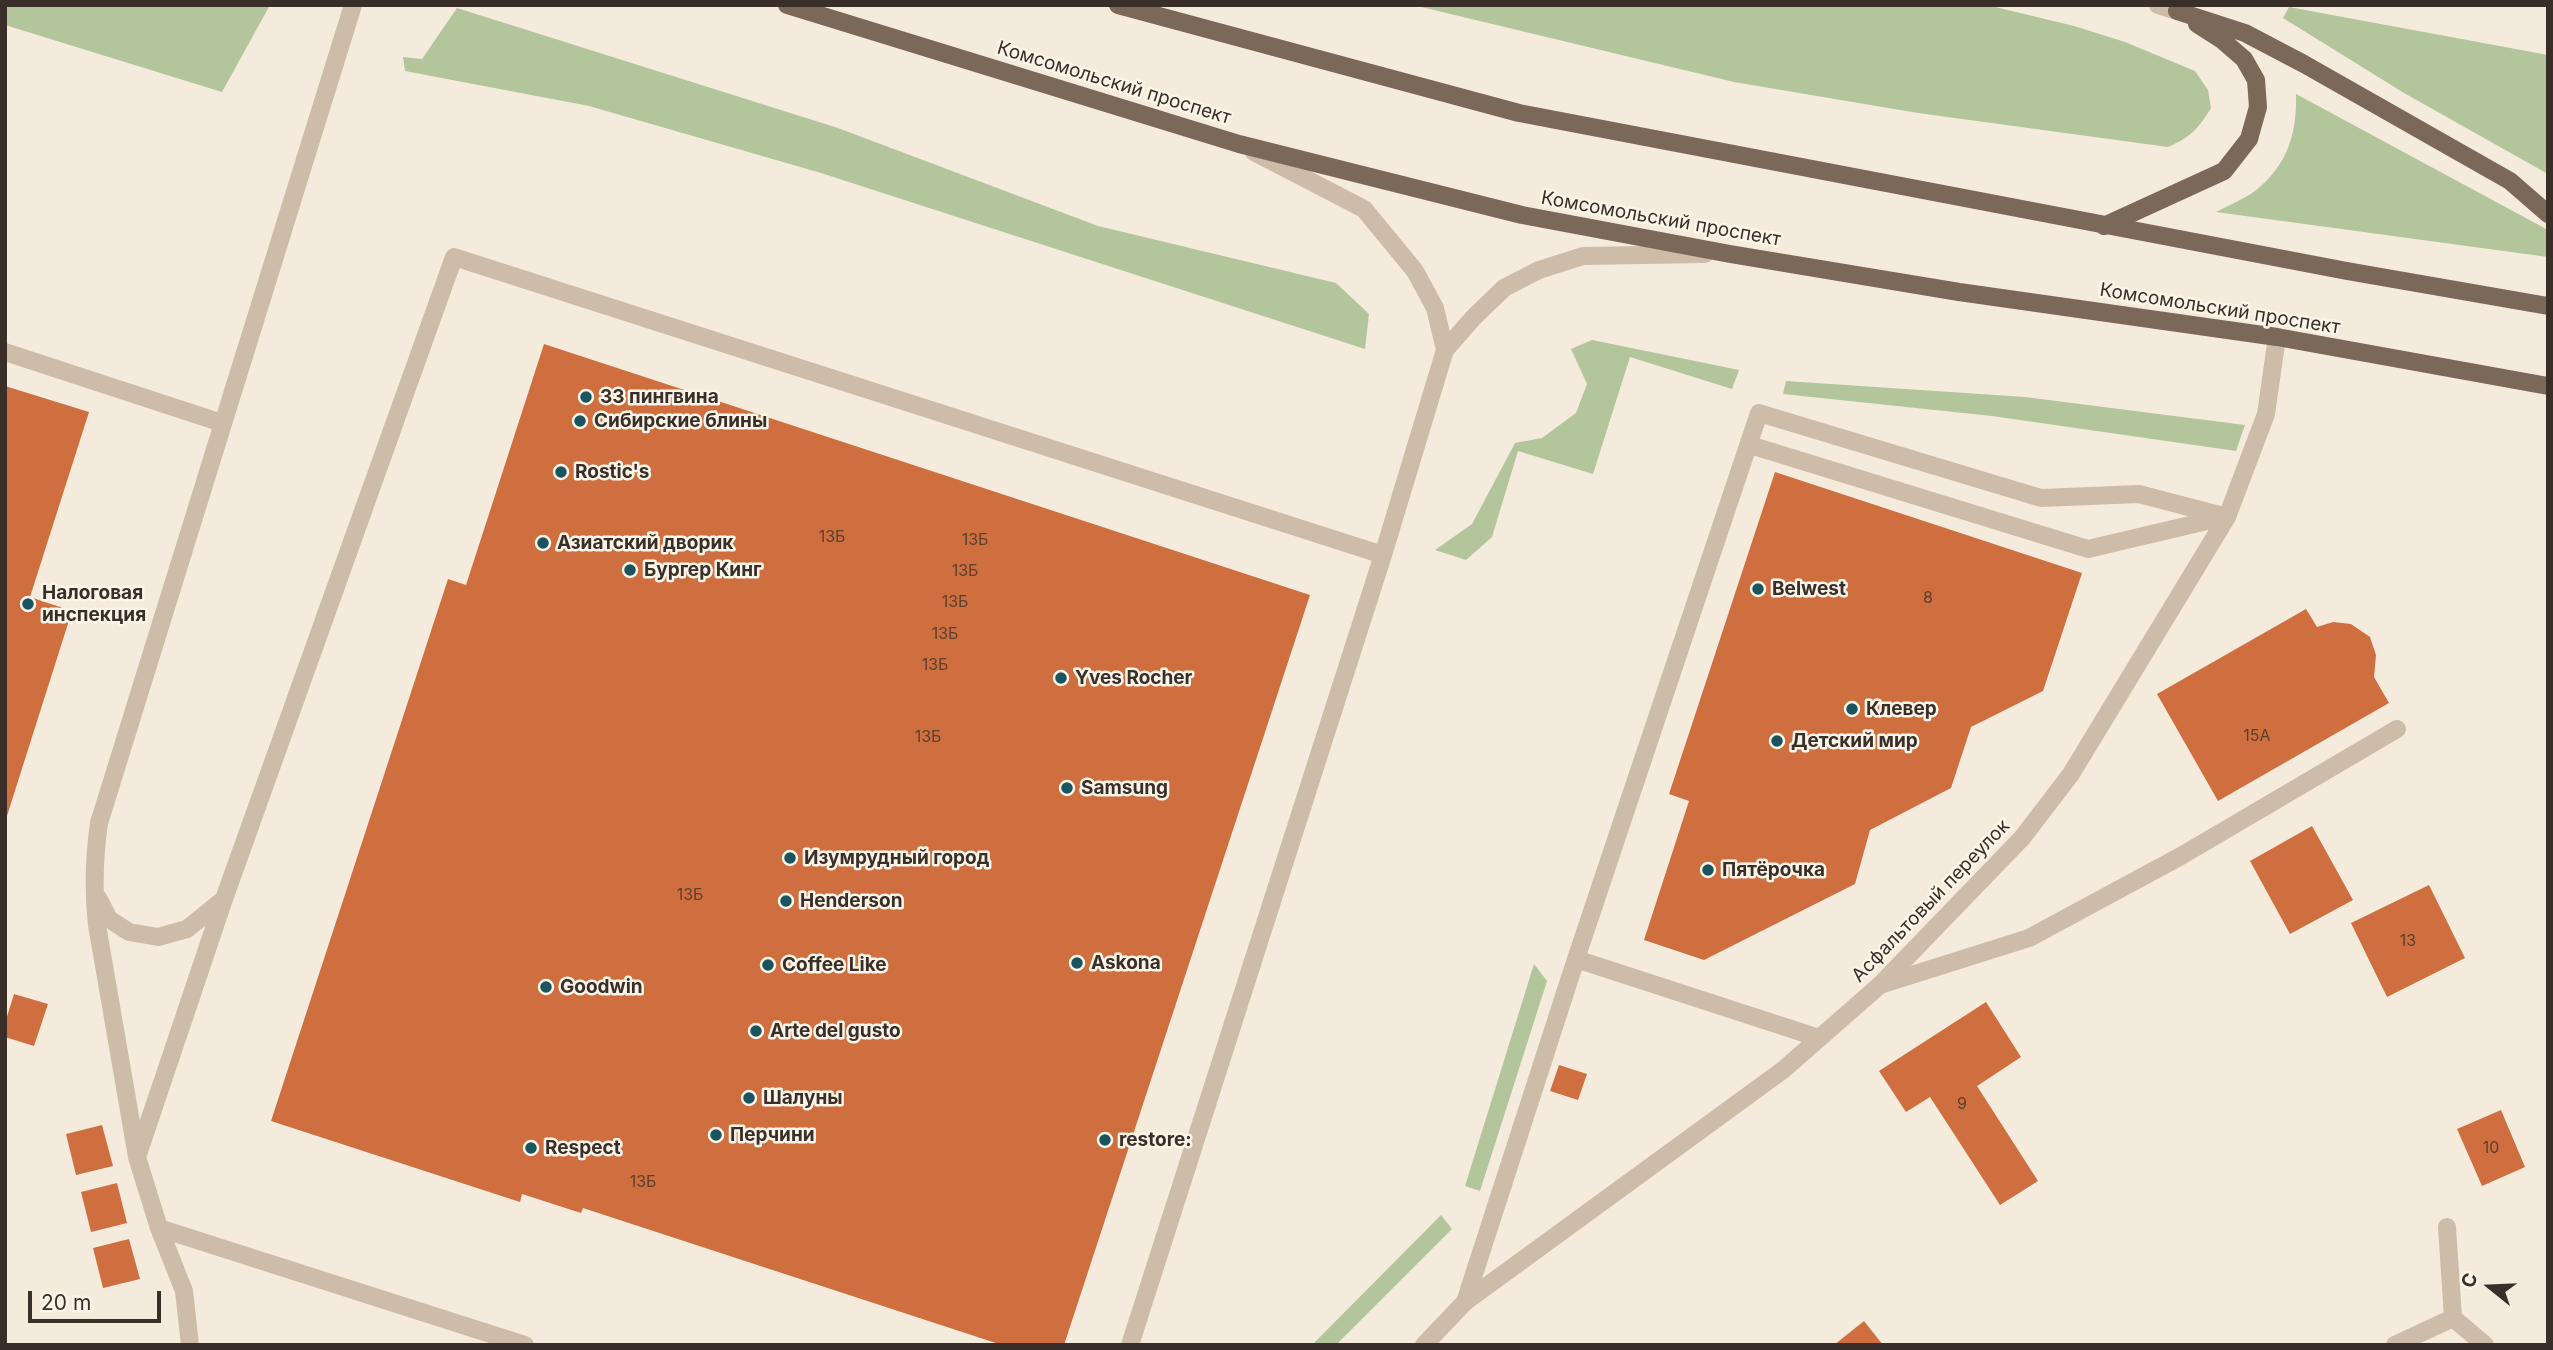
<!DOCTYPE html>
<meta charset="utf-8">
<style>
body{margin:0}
#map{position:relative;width:2553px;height:1350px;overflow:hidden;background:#f4ebdc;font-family:Inter,sans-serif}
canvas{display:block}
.frame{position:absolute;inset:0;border:7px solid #392f28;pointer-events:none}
.north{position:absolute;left:2455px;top:1252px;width:70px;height:70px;-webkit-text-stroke:5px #fbf5e9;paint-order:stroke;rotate:288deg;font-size:19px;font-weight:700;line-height:28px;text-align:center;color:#392f28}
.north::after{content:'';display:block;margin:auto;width:24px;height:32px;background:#392f28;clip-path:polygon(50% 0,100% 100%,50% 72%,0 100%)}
.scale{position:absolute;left:28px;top:1291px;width:133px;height:32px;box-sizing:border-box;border:4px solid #392f28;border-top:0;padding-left:9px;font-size:21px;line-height:24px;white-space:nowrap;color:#392f28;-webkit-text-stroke:5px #fbf5e9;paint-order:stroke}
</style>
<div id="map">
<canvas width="2553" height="1350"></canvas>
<div class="frame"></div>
<div class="north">С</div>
<div class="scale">20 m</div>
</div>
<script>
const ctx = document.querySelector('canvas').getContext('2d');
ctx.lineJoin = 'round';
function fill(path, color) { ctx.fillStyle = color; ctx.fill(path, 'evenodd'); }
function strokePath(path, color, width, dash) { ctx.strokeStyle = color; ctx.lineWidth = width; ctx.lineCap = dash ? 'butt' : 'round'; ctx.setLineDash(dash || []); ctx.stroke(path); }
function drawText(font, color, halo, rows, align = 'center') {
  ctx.font = font + ' Inter,sans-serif'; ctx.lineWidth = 5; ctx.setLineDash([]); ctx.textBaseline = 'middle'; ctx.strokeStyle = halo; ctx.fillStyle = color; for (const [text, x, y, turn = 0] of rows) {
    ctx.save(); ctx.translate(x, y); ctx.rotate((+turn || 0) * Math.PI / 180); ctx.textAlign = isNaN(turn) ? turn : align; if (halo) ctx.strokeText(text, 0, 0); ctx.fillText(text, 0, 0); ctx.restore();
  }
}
fill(new Path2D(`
 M 5,5 L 270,5 L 222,92 L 5,25 Z
 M 1413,5 L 1987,5 L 2074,26 L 2125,42 L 2195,71 L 2208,90 L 2211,108 C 2198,129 2191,137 2168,147 L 1918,113 L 1734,82 Z
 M 2289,7 L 2548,55 L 2548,174 L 2404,93 L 2283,18 Z
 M 457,8 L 838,128 L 1098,226 L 1336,283 L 1369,314 L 1365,349 L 821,173 L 589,106 L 405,71 L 403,57 L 422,59 Z
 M 2296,94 L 2548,230 L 2548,257 L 2216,212 C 2229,205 2244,199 2255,191 C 2288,165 2297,133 2296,94 Z
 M 1592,340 L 1739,370 L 1732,389 L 1630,357 L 1593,474 L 1518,451 L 1492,537 L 1466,560 L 1435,550 L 1472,524 L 1515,443 L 1542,438 L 1576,413 L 1587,384 L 1571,349 Z
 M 1786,381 L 2025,397 L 2245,425 L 2236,451 L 1992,416 L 1783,394 Z
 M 1534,964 L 1547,981 L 1480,1191 L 1465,1186 Z
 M 1441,1215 L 1452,1229 L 1336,1345 L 1312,1345 Z`), '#b3c59b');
fill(new Path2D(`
 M 544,344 L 1310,595 L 1064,1345 L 1002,1345 L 583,1208 L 581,1213 L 522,1194 L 520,1202 L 271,1121 L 448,579 L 466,585 Z
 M 5,386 L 89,412 L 30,597 L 72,611 L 6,819 Z
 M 1775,472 L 2082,573 L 2043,691 L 1971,727 L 1951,788 L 1870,830 L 1855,884 L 1704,960 L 1644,940 L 1689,801 L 1669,794 Z
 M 2306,609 L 2317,627 L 2333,622 L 2351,624 L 2370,637 L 2376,655 L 2374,677 L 2389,703 L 2218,801 L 2157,694 Z
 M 2312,826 L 2353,900 L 2290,934 L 2250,861 Z
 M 2429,885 L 2465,958 L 2387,997 L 2351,923 Z
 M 14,994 L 48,1004 L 34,1046 L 5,1037 L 5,1023 Z
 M 1986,1002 L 2021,1057 L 1977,1086 L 2038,1181 L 2000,1205 L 1930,1097 L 1906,1112 L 1879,1071 Z
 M 1559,1065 L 1587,1074 L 1578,1100 L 1550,1091 Z
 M 2501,1110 L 2525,1167 L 2482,1186 L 2457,1129 Z
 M 102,1125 L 113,1166 L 76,1175 L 66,1134 Z
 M 117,1183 L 127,1223 L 91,1232 L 81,1192 Z
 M 129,1239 L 140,1279 L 103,1288 L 93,1248 Z
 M 1864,1321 L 1883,1345 L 1834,1345 Z`), '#cf6f40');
strokePath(new Path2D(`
 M 1254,152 L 1364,209 L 1415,271 L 1435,308 L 1445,350
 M 5,352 L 222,423
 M 1750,445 L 2088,549 L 2224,517
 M 98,898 L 109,919 L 129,932 L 158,937 L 187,929 L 224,899
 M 1576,959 L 1819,1038
 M 1880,985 L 2029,938 L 2181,856 L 2397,729
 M 137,1157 L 224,899 L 454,257 L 1383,555
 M 159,1228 L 525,1345
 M 1465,1302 L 1576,959 L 1759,413 L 2041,498 L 2139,494 L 2227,517
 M 190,1345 L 184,1291 L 159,1228 L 137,1157 L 97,925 C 93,890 94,858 99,823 L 353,5
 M 1130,1345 L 1383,555 L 1445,350 L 1474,317 L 1504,288 L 1539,270 L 1583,256 L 1705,254`), '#cdbca7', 18);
strokePath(new Path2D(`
 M 2158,5 L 2177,11
 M 2447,1227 L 2453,1318
 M 2453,1318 L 2485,1345
 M 1424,1345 L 1465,1302 L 1783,1070 L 1880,985 L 2022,838 L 2071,774 L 2227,517 L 2266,414 L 2277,337
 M 2395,1345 L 2453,1318`), '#cdbca7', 18);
strokePath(new Path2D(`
 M 787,5 L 1239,144 L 1522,215 L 1730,254 L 1959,292 L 2277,337 L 2548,386
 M 1118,5 L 1519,113 L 2347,271 L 2548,306
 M 2177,11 L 2245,33 L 2304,64 L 2510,181 L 2548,214
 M 2104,226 L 2224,171 L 2249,139 L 2258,107 L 2256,80 L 2244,59 L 2222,40 L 2197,24`), '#7c6858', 18);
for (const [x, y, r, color] of [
 [586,397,7,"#1a545e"],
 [580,421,7,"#1a545e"],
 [561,472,7,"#1a545e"],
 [543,543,7,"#1a545e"],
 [630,570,7,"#1a545e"],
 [1758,589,7,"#1a545e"],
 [28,604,7,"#1a545e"],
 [1061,678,7,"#1a545e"],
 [1852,709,7,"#1a545e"],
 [1777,741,7,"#1a545e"],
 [1067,788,7,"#1a545e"],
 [790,858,7,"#1a545e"],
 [1708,870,7,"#1a545e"],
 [786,901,7,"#1a545e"],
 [1077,963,7,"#1a545e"],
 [768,965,7,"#1a545e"],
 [546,987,7,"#1a545e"],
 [756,1031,7,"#1a545e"],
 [749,1098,7,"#1a545e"],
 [716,1135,7,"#1a545e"],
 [1105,1140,7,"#1a545e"],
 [531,1148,7,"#1a545e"]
]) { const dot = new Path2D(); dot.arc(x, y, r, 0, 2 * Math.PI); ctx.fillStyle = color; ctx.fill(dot); strokePath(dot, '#fbf5e9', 2.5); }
drawText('16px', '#5e3f2e', null, [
 ["13Б",832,537],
 ["13Б",975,540],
 ["13Б",965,571],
 ["8",1928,598],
 ["13Б",955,602],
 ["13Б",945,634],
 ["13Б",935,665],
 ["15А",2257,736],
 ["13Б",928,737],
 ["13Б",690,895],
 ["13",2408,941],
 ["9",1962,1104],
 ["10",2491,1148],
 ["13Б",643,1182]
]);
drawText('19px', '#392f28', '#fbf5e9', [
 ["Комсомольский проспект",1114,83,17],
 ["Комсомольский проспект",1661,219,10],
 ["Комсомольский проспект",2220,309,9],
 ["Асфальтовый переулок",1931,901,-46]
]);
drawText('bold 19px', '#392f28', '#fbf5e9', [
 ["33 пингвина",600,397],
 ["Сибирские блины",594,421],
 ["Rostic's",575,472],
 ["Азиатский дворик",557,543],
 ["Бургер Кинг",644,570],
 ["Belwest",1772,589],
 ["Налоговая",42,593],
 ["инспекция",42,615],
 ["Yves Rocher",1075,678],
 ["Клевер",1866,709],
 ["Детский мир",1791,741],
 ["Samsung",1081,788],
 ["Изумрудный город",804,858],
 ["Пятёрочка",1722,870],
 ["Henderson",800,901],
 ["Askona",1091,963],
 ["Coffee Like",782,965],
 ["Goodwin",560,987],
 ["Arte del gusto",770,1031],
 ["Шалуны",763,1098],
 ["Перчини",730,1135],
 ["restore:",1119,1140],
 ["Respect",545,1148]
], 'left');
</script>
